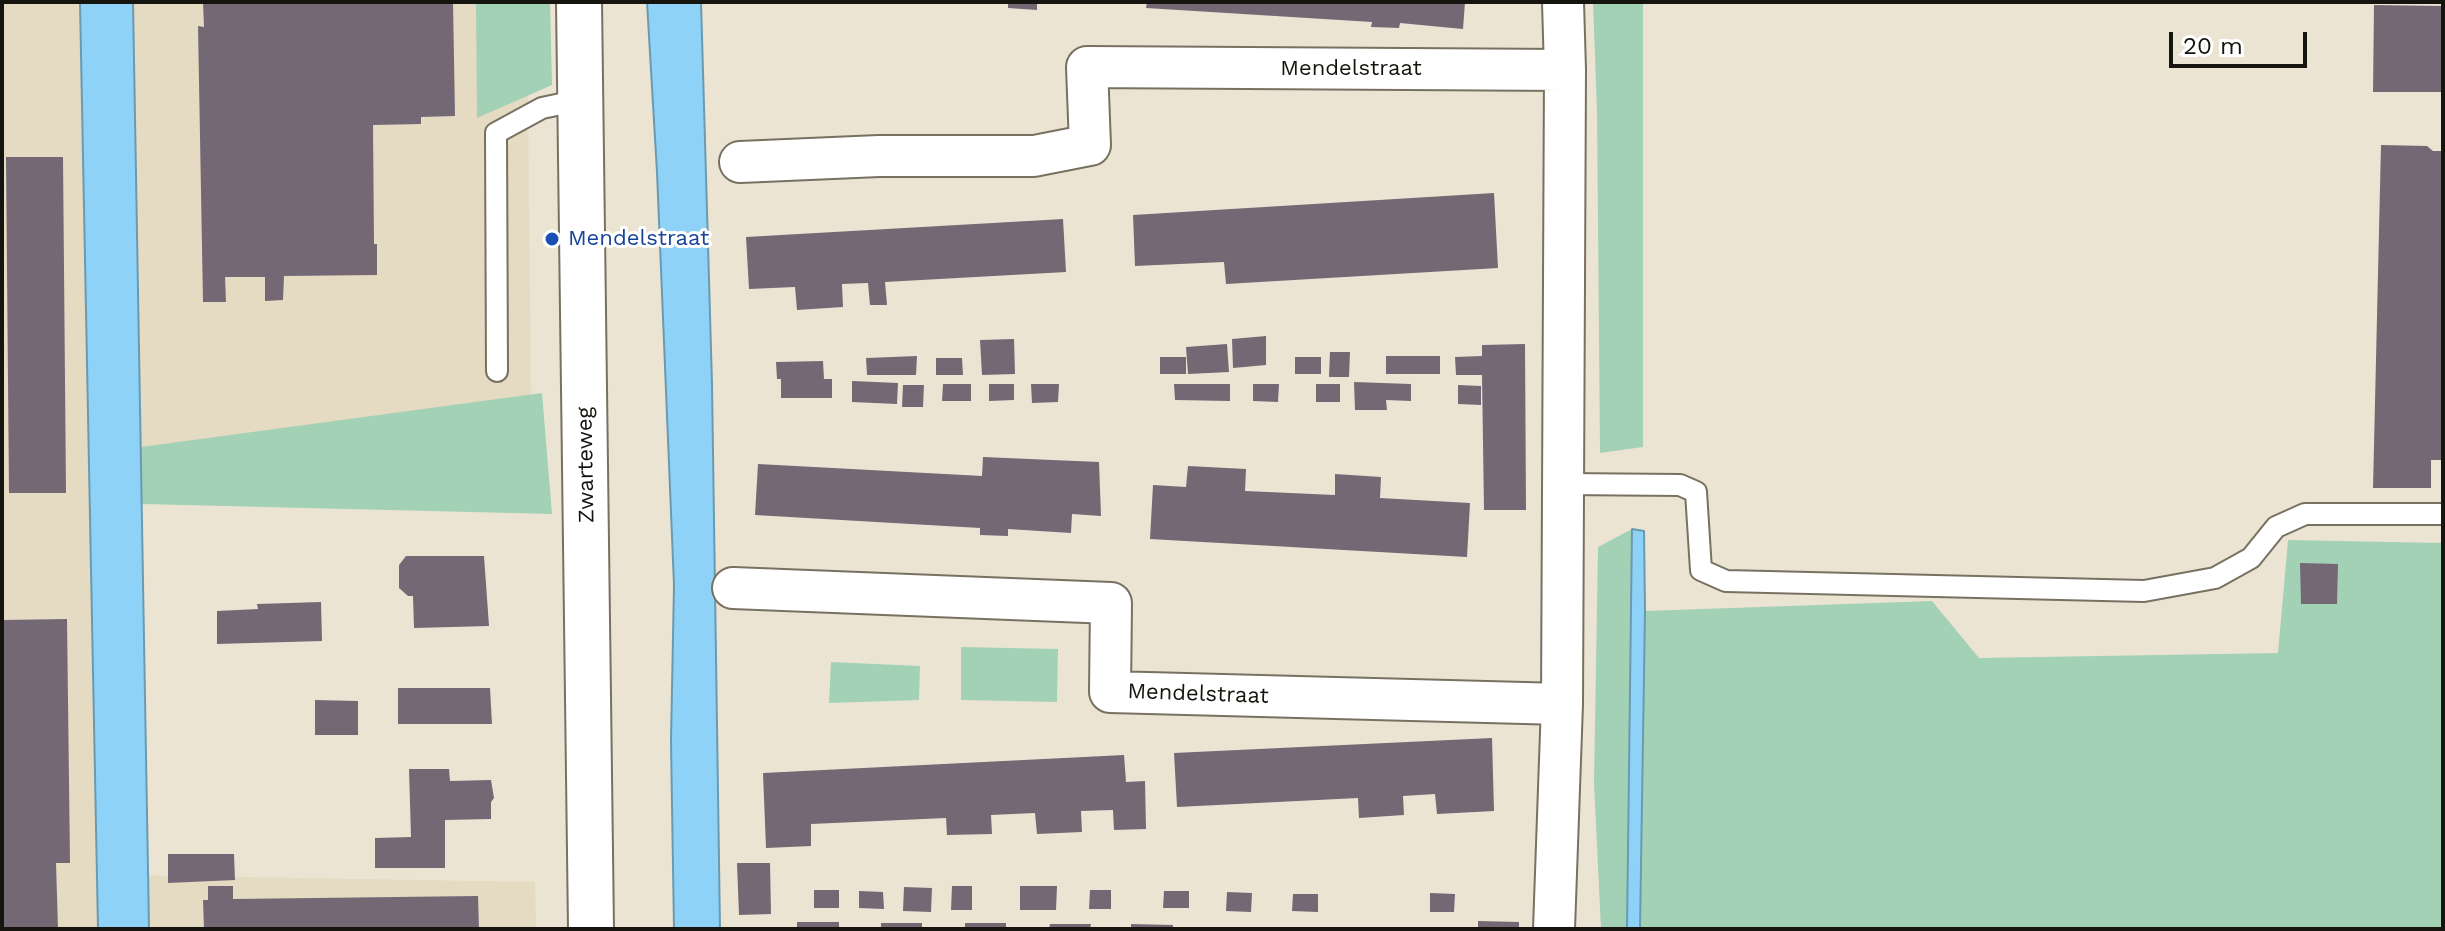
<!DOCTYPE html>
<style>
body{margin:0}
#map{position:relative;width:2445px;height:931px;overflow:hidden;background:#ece4d3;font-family:"Work Sans",sans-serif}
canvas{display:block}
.frame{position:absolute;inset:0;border:4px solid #16140e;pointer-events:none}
.scale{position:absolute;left:2169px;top:32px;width:138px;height:36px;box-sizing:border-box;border:4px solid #16140e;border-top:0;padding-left:10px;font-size:24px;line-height:28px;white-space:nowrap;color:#16140e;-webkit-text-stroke:6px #fff;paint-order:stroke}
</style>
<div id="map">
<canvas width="2445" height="931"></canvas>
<div class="frame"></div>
<div class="scale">20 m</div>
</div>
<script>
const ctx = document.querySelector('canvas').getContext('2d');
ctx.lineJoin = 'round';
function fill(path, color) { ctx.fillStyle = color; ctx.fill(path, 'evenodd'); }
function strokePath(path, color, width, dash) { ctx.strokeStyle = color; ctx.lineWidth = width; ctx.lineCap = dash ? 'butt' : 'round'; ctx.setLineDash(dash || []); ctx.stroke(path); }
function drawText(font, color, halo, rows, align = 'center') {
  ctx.font = font + ' "Work Sans",sans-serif'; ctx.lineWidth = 6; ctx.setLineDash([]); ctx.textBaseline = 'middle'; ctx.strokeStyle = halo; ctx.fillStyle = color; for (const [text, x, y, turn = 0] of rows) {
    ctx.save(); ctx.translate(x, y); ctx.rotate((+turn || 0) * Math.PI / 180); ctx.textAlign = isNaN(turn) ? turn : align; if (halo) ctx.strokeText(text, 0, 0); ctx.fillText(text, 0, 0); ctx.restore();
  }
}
fill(new Path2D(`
 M 2,2 L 527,2 L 532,493 L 109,488 L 125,875 L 535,882 L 536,929 L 2,929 Z`), '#e5dac2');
fill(new Path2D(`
 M 476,2 L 550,2 L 552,85 L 477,118 Z
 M 1593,2 L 1643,2 L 1643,447 L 1600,453 L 1597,112 Z
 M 542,393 L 552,514 L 142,504 L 141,447 Z
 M 1632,529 L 1634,605 L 1628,769 L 1627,929 L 1601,929 L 1594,783 L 1598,547 Z
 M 2288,540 L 2443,543 L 2443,929 L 1640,929 L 1645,611 L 1932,601 L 1979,658 L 2278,653 Z
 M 961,647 L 1058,649 L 1057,702 L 961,700 Z
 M 831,662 L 920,666 L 919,700 L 829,703 Z`), '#a3d1b6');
const water = new Path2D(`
 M 80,2 L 133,2 L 149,929 L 98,929 Z
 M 647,2 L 701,2 L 712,384 L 720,929 L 674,929 L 671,741 L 674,585 L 657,172 Z
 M 1632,529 L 1644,531 L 1645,611 L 1640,929 L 1627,929 Z`);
fill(water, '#8ed3f7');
strokePath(water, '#6a9ab1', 2);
fill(new Path2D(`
 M 203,2 L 453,2 L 455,116 L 421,117 L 421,124 L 373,125 L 374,244 L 377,244 L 377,275 L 284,276 L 283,300 L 265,301 L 265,277 L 225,277 L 226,302 L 203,302 L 198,26 L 204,27 Z
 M 1008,2 L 1037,2 L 1037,10 L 1008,8 Z
 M 1147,2 L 1465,2 L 1463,29 L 1400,23 L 1399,28 L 1371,27 L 1372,22 L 1146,8 Z
 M 2374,5 L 2443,6 L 2443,92 L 2373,92 Z
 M 2381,145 L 2427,146 L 2433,151 L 2443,151 L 2443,460 L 2431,460 L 2431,488 L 2373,488 Z
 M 6,157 L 63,157 L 66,493 L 9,493 Z
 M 1494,193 L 1498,268 L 1226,284 L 1224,262 L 1135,266 L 1133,215 Z
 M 1063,219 L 1066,272 L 885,282 L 887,305 L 870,305 L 868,283 L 842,284 L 843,307 L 797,310 L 795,287 L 749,289 L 746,237 Z
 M 1266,336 L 1266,365 L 1233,368 L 1232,339 Z
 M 1014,339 L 1015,374 L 982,375 L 980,340 Z
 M 1227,344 L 1229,372 L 1188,374 L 1186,347 Z
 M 1525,344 L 1526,510 L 1484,510 L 1482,375 L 1456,375 L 1455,357 L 1482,356 L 1482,345 Z
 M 1330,352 L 1350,352 L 1349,377 L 1329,377 Z
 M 917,356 L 916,375 L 867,375 L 866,358 Z
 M 1386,356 L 1440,356 L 1440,374 L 1386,374 Z
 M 1160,357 L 1186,357 L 1186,374 L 1160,374 Z
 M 1295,357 L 1321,357 L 1321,374 L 1295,374 Z
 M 936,358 L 962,358 L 963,375 L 936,375 Z
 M 823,361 L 824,379 L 832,379 L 832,398 L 781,398 L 781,379 L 777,379 L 776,362 Z
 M 852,381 L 898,383 L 897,404 L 852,402 Z
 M 1354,382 L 1411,384 L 1411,401 L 1386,400 L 1387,410 L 1355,410 Z
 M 943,384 L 971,384 L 971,401 L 942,401 Z
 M 989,384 L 1014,384 L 1014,400 L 989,401 Z
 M 1031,384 L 1059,384 L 1058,402 L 1032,403 Z
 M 1174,384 L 1230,384 L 1230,401 L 1175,400 Z
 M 1253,384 L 1279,384 L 1278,402 L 1253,401 Z
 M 1316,384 L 1340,384 L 1340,402 L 1316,402 Z
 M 903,385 L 924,385 L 923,407 L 902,407 Z
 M 1458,385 L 1481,386 L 1481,405 L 1458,404 Z
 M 983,457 L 1099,462 L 1101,516 L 1072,514 L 1071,533 L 1008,529 L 1008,536 L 980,535 L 980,528 L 755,515 L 758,464 L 982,476 Z
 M 1188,466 L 1246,469 L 1245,491 L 1335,495 L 1335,474 L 1381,477 L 1380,498 L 1470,503 L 1467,557 L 1150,539 L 1153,485 L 1186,487 Z
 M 406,556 L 484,556 L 489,626 L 414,628 L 413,596 L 408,596 L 399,588 L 399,565 Z
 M 2300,563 L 2338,564 L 2337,604 L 2301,604 Z
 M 321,602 L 322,641 L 217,644 L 217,611 L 258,609 L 257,604 Z
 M 67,619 L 70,863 L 56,863 L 58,929 L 2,929 L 2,620 Z
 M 398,688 L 490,688 L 492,724 L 398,724 Z
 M 315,700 L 358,701 L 358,735 L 315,735 Z
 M 1492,738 L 1494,811 L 1437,814 L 1435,794 L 1403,796 L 1404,815 L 1359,818 L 1358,798 L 1177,807 L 1174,753 Z
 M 1124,755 L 1126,782 L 1145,781 L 1146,829 L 1114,830 L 1113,810 L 1081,811 L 1082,832 L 1037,834 L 1035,813 L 991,815 L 992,834 L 947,835 L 946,818 L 811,824 L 811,846 L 766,848 L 763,773 Z
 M 409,769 L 449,769 L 450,781 L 491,780 L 494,798 L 491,802 L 491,819 L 445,820 L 445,868 L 375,868 L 375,838 L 411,837 Z
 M 168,854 L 234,854 L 235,880 L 168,883 Z
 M 737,863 L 770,863 L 771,914 L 739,915 Z
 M 208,886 L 233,886 L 233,899 L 478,896 L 479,929 L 204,929 L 203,900 L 208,900 Z
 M 952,886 L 972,886 L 972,910 L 951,910 Z
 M 1020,886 L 1057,886 L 1056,910 L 1020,910 Z
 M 904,887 L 932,888 L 931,912 L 903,911 Z
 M 814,890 L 839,890 L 839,908 L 814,908 Z
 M 1090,890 L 1111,890 L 1111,909 L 1089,909 Z
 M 859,891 L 883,892 L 884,909 L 859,908 Z
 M 1164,891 L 1189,891 L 1189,908 L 1163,908 Z
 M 1227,892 L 1252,893 L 1251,912 L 1226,911 Z
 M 1430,893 L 1455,894 L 1454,912 L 1430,912 Z
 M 1293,894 L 1318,894 L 1318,912 L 1292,911 Z
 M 1478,921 L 1519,922 L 1519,929 L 1478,929 Z
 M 797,922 L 839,922 L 839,929 L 797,929 Z
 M 881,923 L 922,923 L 922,929 L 881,929 Z
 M 965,923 L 1006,923 L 1006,929 L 965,929 Z
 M 1050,924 L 1091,924 L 1090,929 L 1049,929 Z
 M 1131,924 L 1173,925 L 1173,929 L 1131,929 Z`), '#746875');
const service = new Path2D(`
 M 497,371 L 496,133 L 542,108 L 580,100
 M 1563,484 L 1680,485 L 1696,492 L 1701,570 L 1726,581 L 2144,591 L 2215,578 L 2251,558 L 2276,527 L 2305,514 L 2443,514`);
const minor = new Path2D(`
 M 740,162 L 879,156 L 1034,156 L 1090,145 L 1087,67 L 1565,70
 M 733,588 L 1111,603 L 1110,692 L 1562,704
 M 1554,929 L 1562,704 L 1565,70 L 1563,2`);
const tertiary = new Path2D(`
 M 579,2 L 591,929`);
strokePath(service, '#787161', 24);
strokePath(minor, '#787161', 44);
strokePath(tertiary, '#787161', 48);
strokePath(service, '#fff', 20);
strokePath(minor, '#fff', 40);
strokePath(tertiary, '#fff', 44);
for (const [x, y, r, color] of [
 [552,239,8,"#1a4fb4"]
]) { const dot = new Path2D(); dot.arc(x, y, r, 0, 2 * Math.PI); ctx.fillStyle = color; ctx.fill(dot); strokePath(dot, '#fff', 3); }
drawText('22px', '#16140e', '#fff', [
 ["Mendelstraat",1351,69],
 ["Zwarteweg",586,465,-91],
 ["Mendelstraat",1198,694,2]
]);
drawText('22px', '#164399', '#fff', [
 ["Mendelstraat",568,239]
], 'left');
</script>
